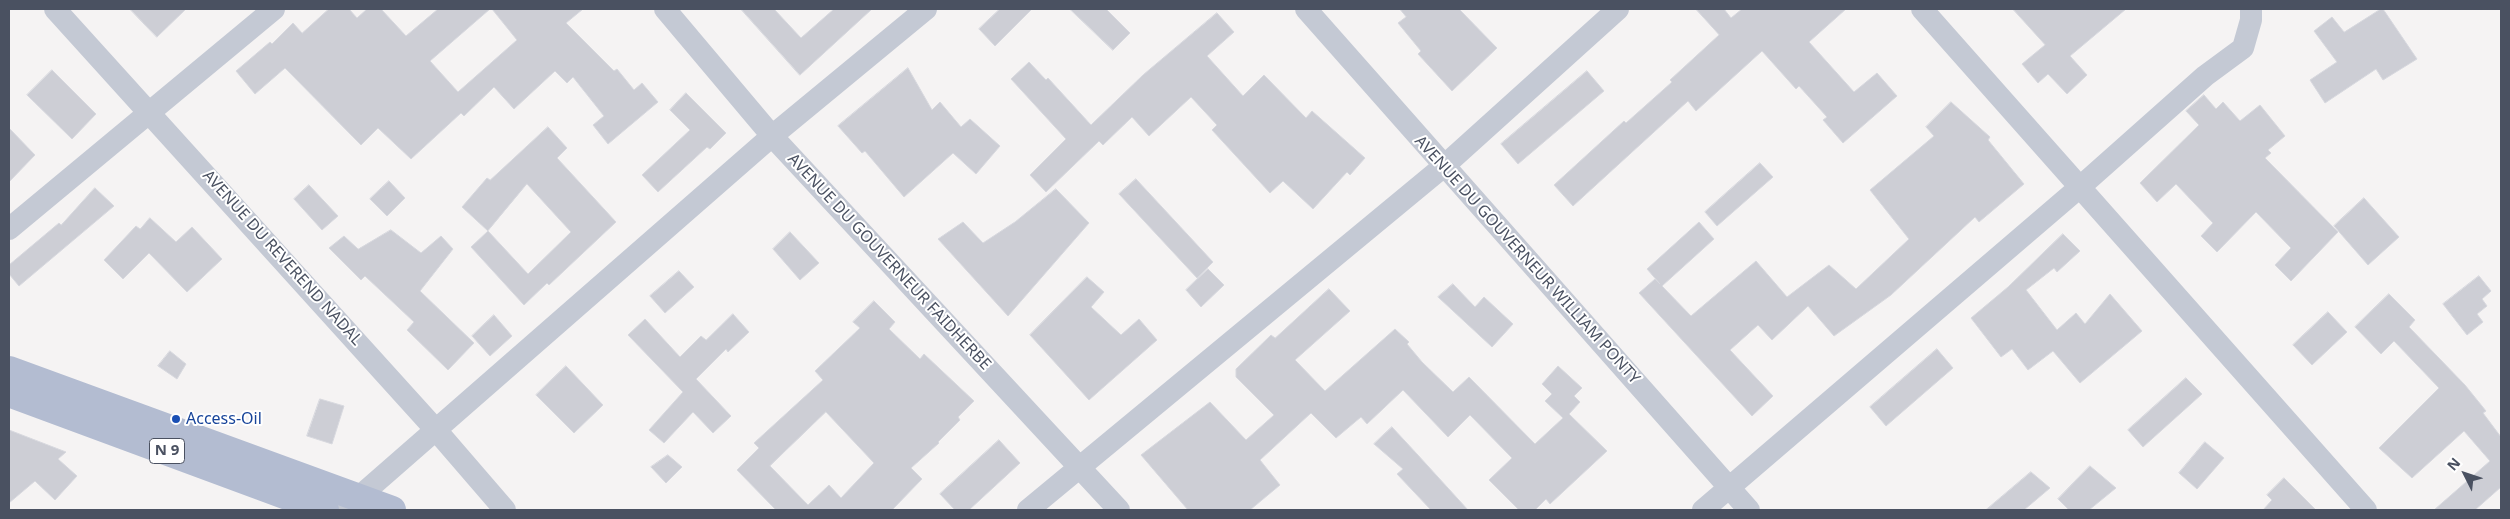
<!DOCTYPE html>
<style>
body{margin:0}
#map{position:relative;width:2510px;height:519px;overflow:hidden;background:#f5f3f3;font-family:"Noto Sans",sans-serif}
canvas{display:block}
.frame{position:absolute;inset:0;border:10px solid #4a5161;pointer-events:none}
.north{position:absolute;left:2440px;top:449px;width:50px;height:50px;-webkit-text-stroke:4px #fff;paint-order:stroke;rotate:311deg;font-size:14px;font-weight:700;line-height:20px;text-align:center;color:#4a5161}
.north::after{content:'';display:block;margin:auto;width:18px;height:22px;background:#4a5161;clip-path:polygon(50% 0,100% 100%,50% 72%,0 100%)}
</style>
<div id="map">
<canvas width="2510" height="519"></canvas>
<div class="frame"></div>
<div class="north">N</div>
</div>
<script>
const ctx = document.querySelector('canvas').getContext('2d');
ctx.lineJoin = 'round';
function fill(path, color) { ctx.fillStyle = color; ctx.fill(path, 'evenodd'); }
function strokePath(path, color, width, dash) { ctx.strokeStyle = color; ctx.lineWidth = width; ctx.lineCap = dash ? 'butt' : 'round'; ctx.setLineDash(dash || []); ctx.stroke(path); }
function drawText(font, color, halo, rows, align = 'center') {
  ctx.font = font + ' "Noto Sans",sans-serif'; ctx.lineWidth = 4; ctx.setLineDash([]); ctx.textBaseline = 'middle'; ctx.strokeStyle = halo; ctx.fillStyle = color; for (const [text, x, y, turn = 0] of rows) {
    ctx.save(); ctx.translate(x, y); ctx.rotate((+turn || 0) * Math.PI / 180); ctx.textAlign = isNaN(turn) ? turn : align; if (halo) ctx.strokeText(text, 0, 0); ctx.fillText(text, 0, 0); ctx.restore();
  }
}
const building = new Path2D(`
 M 130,9 L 186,9 L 157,37 Z
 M 329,9 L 349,9 L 357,18 L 367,9 L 381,9 L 406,36 L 438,9 L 490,9 L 430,61 L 458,92 L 517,40 L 492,9 L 583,9 L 566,23 L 614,71 L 617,69 L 634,90 L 642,83 L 658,102 L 608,144 L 593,125 L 604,116 L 573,77 L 567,83 L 555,71 L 514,109 L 494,87 L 464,116 L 461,113 L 411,159 L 378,128 L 361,145 L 285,68 L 255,94 L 236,71 L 270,42 L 272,44 L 293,23 L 302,33 Z
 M 741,9 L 774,9 L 801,38 L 834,9 L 872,9 L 800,75 Z
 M 1000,9 L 1032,9 L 995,46 L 979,29 Z
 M 1070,9 L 1106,9 L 1130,33 L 1113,50 Z
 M 1400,9 L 1459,9 L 1497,48 L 1452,91 L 1418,54 L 1421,51 L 1398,23 L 1406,17 Z
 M 1696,9 L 1724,9 L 1731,18 L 1742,9 L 1846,9 L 1809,42 L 1854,92 L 1877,73 L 1897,96 L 1843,143 L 1823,120 L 1827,117 L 1799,86 L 1796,89 L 1762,51 L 1696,111 L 1688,101 L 1573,206 L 1554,185 L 1624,121 L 1626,123 L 1672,82 L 1670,80 L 1719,35 Z
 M 2013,9 L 2126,9 L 2070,56 L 2087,75 L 2067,94 L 2048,74 L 2038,83 L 2022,64 L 2045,45 Z
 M 2381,9 L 2383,9 L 2417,59 L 2383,80 L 2376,69 L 2325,103 L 2310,80 L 2337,62 L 2314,31 L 2332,17 L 2344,32 Z
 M 1217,13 L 1234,32 L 1207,56 L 1243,96 L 1264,75 L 1306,118 L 1312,111 L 1365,158 L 1350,175 L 1347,172 L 1313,209 L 1283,181 L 1270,193 L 1212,130 L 1217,125 L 1191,97 L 1149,136 L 1132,117 L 1103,145 L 1099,141 L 1046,192 L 1030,175 L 1066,139 L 1011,79 L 1029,62 L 1046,80 L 1048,78 L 1091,125 L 1143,75 Z
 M 908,68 L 932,110 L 940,102 L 961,127 L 970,119 L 1000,146 L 976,174 L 953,153 L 904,197 L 865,151 L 862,153 L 838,126 Z
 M 52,70 L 96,114 L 72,139 L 27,95 Z
 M 1587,71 L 1604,91 L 1518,164 L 1501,144 Z
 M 686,93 L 726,133 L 710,149 L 707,147 L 658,192 L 642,175 L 690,130 L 670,110 Z
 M 2204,95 L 2216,109 L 2223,102 L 2240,121 L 2260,105 L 2285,136 L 2268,150 L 2271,153 L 2265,158 L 2338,232 L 2291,281 L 2275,265 L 2291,248 L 2256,212 L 2217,252 L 2201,236 L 2213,223 L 2176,184 L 2157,202 L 2140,183 L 2199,125 L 2186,111 Z
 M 1951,102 L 1990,137 L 1988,140 L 2024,184 L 1979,222 L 1975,217 L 1891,295 L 1834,336 L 1808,306 L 1772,340 L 1758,325 L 1730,350 L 1773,396 L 1752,416 L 1639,293 L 1655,279 L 1660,284 L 1647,269 L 1699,222 L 1714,239 L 1662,286 L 1691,316 L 1756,261 L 1787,297 L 1829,265 L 1856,289 L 1909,239 L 1870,190 L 1934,136 L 1926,127 Z
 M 548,127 L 567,148 L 557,158 L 616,222 L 549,285 L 547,283 L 524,305 L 471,247 L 488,231 L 462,207 L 487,178 L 490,180 ZM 527,184 L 571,232 L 528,274 L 488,231 Z
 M 9,128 L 35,155 L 9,182 Z
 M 1760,163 L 1773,177 L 1717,226 L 1705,212 Z
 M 1136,179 L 1213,262 L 1197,278 L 1119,194 Z
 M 389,181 L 405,198 L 387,216 L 370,199 Z
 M 309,185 L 338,216 L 322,230 L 294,199 Z
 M 95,188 L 114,206 L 19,286 L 9,274 L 9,265 L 59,223 L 61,225 Z
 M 1056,189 L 1089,223 L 1008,316 L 938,239 L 963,222 L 983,243 L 1015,222 Z
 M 2364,198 L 2399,237 L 2368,265 L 2334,226 Z
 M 150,218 L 176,242 L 192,227 L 222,259 L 187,292 L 149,253 L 123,279 L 104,260 L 136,226 L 140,229 Z
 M 391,230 L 421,253 L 441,236 L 453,249 L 420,291 L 474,343 L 448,370 L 407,330 L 414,322 L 365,276 L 361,280 L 329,248 L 344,236 L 358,249 Z
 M 790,232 L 819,263 L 800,280 L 773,249 Z
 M 2063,234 L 2080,251 L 2057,272 L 2054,268 L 2026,290 L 2057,330 L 2076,313 L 2085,324 L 2110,294 L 2142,331 L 2080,383 L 2053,351 L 2028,370 L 2012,349 L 2001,357 L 1971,318 L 2008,287 Z
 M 1208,269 L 1224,285 L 1201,307 L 1186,290 Z
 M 679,271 L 694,287 L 665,313 L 650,296 Z
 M 2479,276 L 2491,291 L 2482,299 L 2487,306 L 2477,314 L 2483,322 L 2467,335 L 2443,304 Z
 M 1087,277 L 1104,292 L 1091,307 L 1121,335 L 1139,319 L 1157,340 L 1089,400 L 1030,335 Z
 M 1453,284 L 1475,307 L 1484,297 L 1513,324 L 1492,347 L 1438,297 Z
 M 1329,289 L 1350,311 L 1295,360 L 1325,391 L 1395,329 L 1409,342 L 1407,344 L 1422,362 L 1453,392 L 1469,377 L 1535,444 L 1563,418 L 1545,401 L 1552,394 L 1542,384 L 1558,366 L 1582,388 L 1574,396 L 1580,402 L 1569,414 L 1607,451 L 1550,504 L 1546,499 L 1535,510 L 1519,510 L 1489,480 L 1512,458 L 1470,415 L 1448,437 L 1403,390 L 1367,424 L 1361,417 L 1336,438 L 1311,413 L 1260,460 L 1280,485 L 1250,510 L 1188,510 L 1141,455 L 1210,402 L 1246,440 L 1274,415 L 1236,377 L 1236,369 L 1271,335 L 1275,338 Z
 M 2389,294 L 2415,320 L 2409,327 L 2465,385 L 2486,411 L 2483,413 L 2501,437 L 2501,487 L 2475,510 L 2434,510 L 2490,461 L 2464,431 L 2412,478 L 2379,448 L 2439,388 L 2394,341 L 2381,354 L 2355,327 Z
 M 874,301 L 895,322 L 889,329 L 920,359 L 924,354 L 974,401 L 958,417 L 960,420 L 938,442 L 939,443 L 911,468 L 922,479 L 892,510 L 776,510 L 737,470 L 759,448 L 754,443 L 823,380 L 815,371 L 860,328 L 853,322 ZM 826,412 L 874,463 L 841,498 L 829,485 L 808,505 L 770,466 Z
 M 2328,312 L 2347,332 L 2312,365 L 2293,345 Z
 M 733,314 L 749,332 L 728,352 L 726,349 L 696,379 L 731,416 L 713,433 L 693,412 L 664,443 L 649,430 L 683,392 L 628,335 L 645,319 L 680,357 L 701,336 L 706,340 Z
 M 494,315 L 512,336 L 490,356 L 472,336 Z
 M 1937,349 L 1953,368 L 1886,426 L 1870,407 Z
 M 170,351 L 186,364 L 177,379 L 158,366 Z
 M 566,366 L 603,405 L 574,433 L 536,395 Z
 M 2186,378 L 2202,394 L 2143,447 L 2128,430 Z
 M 320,399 L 344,406 L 332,444 L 307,436 Z
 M 1392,427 L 1417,454 L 1468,510 L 1431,510 L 1397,474 L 1403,469 L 1374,444 Z
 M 9,430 L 66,452 L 58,459 L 77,476 L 55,500 L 35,481 L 9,503 Z
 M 999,440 L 1020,463 L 969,510 L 955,510 L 940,494 Z
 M 2205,442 L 2224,458 L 2197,489 L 2179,473 Z
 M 668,455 L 682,467 L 666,483 L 651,467 Z
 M 2090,466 L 2116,488 L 2089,510 L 2069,510 L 2058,499 Z
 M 2031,472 L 2050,488 L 2024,510 L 1986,510 Z
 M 2284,478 L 2316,510 L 2263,510 L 2272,500 L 2267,495 Z`);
fill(building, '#cdced5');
strokePath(building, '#d7d8de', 1);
strokePath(new Path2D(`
 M 55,9 L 436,430 L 505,510
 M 665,9 L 772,136 L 1119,510
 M 1306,9 L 1749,510
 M 1922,9 L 2366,510
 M 9,229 L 274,9
 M 344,510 L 772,136 L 926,9
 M 1028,510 L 1444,166 L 1618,9
 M 1703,510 L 2080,187 L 2205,76 L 2243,48 L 2251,20 L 2251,9`), '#c4c9d4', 22);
strokePath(new Path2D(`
 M 9,370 L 392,510
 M 9,393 L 325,510`), '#b3bcd1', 28);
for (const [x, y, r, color] of [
 [176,419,5,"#1a4fb4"]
]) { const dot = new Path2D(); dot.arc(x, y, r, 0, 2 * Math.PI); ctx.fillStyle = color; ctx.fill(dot); strokePath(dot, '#fff', 2); }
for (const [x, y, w] of [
 [167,451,35]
]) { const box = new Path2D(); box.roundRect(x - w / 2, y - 12.5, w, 25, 4); ctx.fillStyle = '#fff'; ctx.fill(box); strokePath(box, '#4a5161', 1); }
drawText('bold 15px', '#4a5161', null, [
 ["N 9",167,451]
]);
drawText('16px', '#4a5161', '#fff', [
 ["AVENUE DU REVEREND NADAL",282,258,48],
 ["AVENUE DU GOUVERNEUR WILLIAM PONTY",1527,260,48],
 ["AVENUE DU GOUVERNEUR FAIDHERBE",889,262,47]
]);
drawText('16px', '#164399', '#fff', [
 ["Access-Oil",186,419]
], 'left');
</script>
